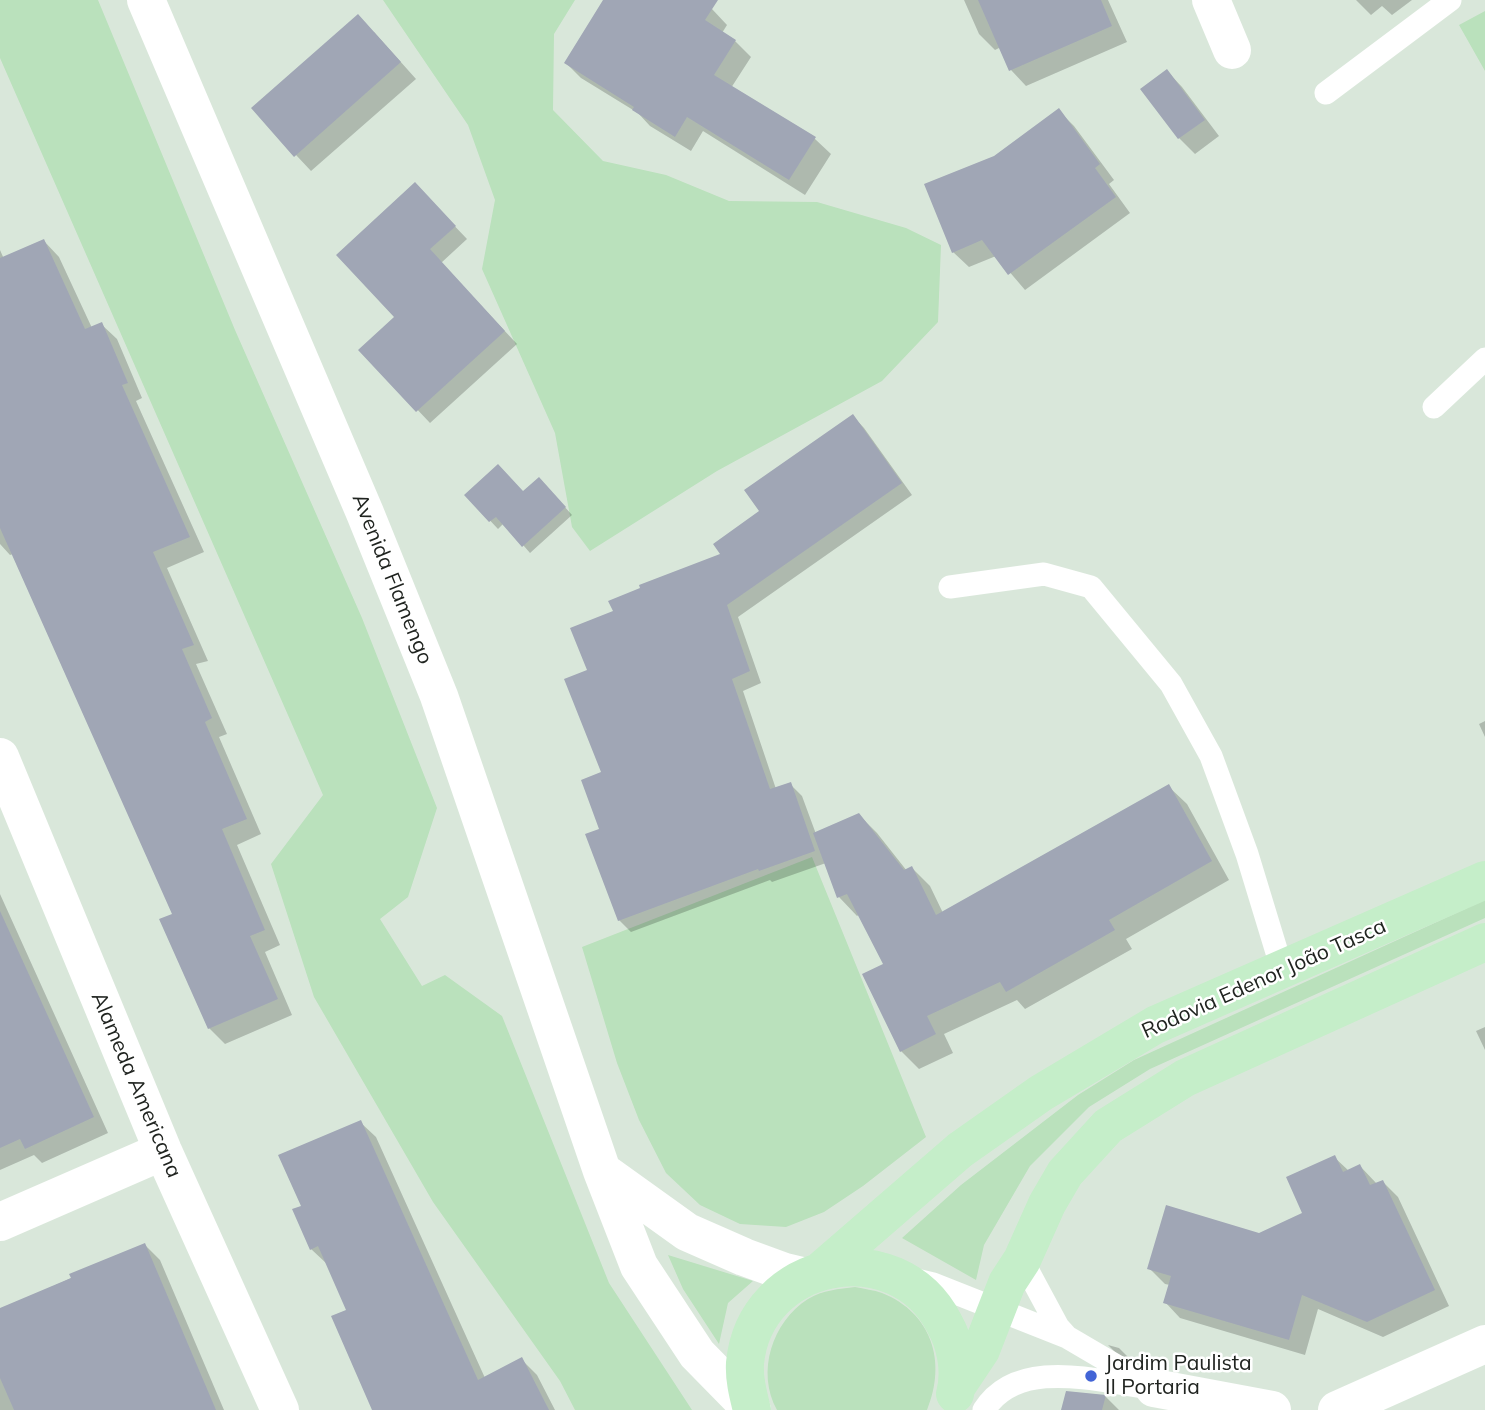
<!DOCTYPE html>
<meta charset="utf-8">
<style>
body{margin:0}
canvas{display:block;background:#d9e7da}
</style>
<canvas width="1485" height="1410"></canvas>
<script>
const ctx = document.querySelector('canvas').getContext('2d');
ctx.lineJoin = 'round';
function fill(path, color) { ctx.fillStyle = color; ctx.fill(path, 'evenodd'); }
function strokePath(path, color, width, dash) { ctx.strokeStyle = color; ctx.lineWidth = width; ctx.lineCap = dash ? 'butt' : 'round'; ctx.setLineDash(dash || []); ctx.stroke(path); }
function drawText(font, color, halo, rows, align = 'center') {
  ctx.font = font + ' Mulish,sans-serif'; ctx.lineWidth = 5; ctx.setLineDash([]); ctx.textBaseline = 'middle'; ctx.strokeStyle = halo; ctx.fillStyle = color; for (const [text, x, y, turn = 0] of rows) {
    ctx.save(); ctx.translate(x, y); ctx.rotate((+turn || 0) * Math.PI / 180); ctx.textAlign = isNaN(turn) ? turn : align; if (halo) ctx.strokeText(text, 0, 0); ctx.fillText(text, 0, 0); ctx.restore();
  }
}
fill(new Path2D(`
 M 0,0 L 98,0 L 235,330 L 362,618 L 437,808 L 408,897 L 380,919 L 422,986 L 445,975 L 502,1016 L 609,1283 L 692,1410 L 575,1410 L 560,1381 L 433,1202 L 314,997 L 271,864 L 323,795 L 0,58 Z
 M 383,0 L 575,0 L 554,34 L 553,110 L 603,161 L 666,175 L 729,201 L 817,202 L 906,228 L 941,245 L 938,322 L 882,381 L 717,471 L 590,551 L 572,527 L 555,433 L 482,269 L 495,200 L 468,125 Z
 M 1485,11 L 1485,71 L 1459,25 Z
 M 812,857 L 926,1137 L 863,1186 L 824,1212 L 786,1227 L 740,1224 L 700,1205 L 666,1173 L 639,1120 L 617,1063 L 582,947 Z
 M 1485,900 L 1485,918 L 1150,1069 L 1089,1107 L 1030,1166 L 984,1245 L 976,1280 L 902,1238 L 961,1185 L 1078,1095 L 1134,1060 Z
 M 668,1255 L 753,1281 L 728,1303 L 719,1344 L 683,1289 Z
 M 855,1287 C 864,1289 874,1290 882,1293 C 932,1313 947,1362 927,1410 L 777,1410 C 756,1372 772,1322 808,1299 C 823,1290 839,1289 855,1287 Z`), '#bae1bc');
fill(new Path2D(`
 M 605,0 L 696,0 L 712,9 L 727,25 L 722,33 L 735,41 L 751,57 L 731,88 L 815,139 L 831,154 L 805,195 L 703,131 L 691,151 L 650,126 L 638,113 L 581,78 L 566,63 Z
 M 964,0 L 1108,0 L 1127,42 L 1026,86 L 1011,70 L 1001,47 L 995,50 L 979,34 Z
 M 1356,0 L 1412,0 L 1392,15 L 1382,6 L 1371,15 Z
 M 374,32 L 416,79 L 311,171 L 253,109 Z
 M 1167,71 L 1182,87 L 1219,136 L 1195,154 L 1179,138 L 1142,89 Z
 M 1059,111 L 1074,126 L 1114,180 L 1109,184 L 1130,213 L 1025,290 L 996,256 L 969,267 L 953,252 L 995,157 Z
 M 427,197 L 467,239 L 441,263 L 517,344 L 430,423 L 361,350 L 396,317 Z
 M 44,241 L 59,257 L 92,328 L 101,324 L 117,339 L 142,398 L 136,401 L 204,552 L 167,568 L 208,661 L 196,664 L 227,734 L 219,737 L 261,834 L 237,845 L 280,945 L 265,952 L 292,1015 L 225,1044 L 209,1028 L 174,914 L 13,554 L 10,555 L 0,544 L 0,250 L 4,259 Z
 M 853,416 L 864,428 L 912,495 L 738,617 L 761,683 L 743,691 L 776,789 L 790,784 L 802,796 L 816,834 L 859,815 L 877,833 L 907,871 L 912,868 L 930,886 L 943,913 L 1168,786 L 1187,804 L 1229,880 L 1126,939 L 1132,949 L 1025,1009 L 1017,1000 L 944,1034 L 953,1053 L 919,1069 L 901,1051 L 885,965 L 860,914 L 857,916 L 839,897 L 826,863 L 772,882 L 770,880 L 631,932 L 619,920 L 604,773 L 589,671 L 615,612 L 722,555 Z
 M 546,486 L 572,515 L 530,553 L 504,523 L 498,529 L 466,495 L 523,493 Z
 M 1485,721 L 1485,737 L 1479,724 Z
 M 0,894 L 108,1133 L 42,1163 L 34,1155 L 0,1170 Z
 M 1485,1027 L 1485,1050 L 1476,1031 Z
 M 360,1122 L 376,1137 L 485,1378 L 521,1359 L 537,1375 L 555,1410 L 380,1410 L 348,1311 L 327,1264 L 311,1249 L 303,1207 Z
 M 1334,1157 L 1349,1171 L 1360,1166 L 1377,1184 L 1383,1182 L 1398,1197 L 1449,1306 L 1383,1337 L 1318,1309 L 1305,1355 L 1180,1318 L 1165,1302 L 1170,1285 L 1165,1284 L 1149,1268 L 1259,1234 L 1305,1214 Z
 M 145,1245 L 160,1260 L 224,1410 L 0,1410 L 0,1310 Z
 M 1108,1345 L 1119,1348 L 1134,1363 L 1120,1357 Z
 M 1068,1393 L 1106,1397 L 1119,1410 L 1069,1410 Z`), '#0003');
fill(new Path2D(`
 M 603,0 L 718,0 L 705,20 L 736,40 L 714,75 L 816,137 L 789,180 L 687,117 L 675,137 L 632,110 L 634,107 L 564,63 Z
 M 978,0 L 1101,0 L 1112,26 L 1009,71 Z
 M 358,14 L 401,62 L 294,157 L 251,108 Z
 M 1167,69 L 1205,120 L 1178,139 L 1140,89 Z
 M 1059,108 L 1100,164 L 1095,168 L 1116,197 L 1008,275 L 982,240 L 952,253 L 924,184 L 994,156 Z
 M 415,182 L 456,226 L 430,249 L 505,331 L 416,412 L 358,350 L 394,317 L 336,255 Z
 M 44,239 L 85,329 L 102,322 L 128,383 L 122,385 L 190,537 L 153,552 L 194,645 L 182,649 L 212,718 L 205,722 L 247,819 L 222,829 L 265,930 L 250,936 L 278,999 L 208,1029 L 159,919 L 172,914 L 0,528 L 0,258 Z
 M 853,414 L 902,483 L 727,605 L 750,671 L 732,679 L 770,789 L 791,782 L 815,851 L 759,871 L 758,869 L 618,921 L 585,834 L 599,829 L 581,780 L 601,772 L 564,679 L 587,670 L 570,628 L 613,611 L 608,601 L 640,588 L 639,585 L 720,554 L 713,544 L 759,511 L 744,490 Z
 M 498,464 L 523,491 L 539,477 L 566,507 L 522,547 L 496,517 L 489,522 L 464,495 Z
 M 1169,784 L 1212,861 L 1109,920 L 1115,930 L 1006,992 L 1000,982 L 927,1016 L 936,1034 L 900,1052 L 862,974 L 883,964 L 847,894 L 837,898 L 813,833 L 859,813 L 904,870 L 912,866 L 936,915 Z
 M 0,911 L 94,1117 L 25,1149 L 20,1139 L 0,1148 Z
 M 361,1120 L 478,1380 L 522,1357 L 549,1410 L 372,1410 L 331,1316 L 346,1310 L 318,1246 L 310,1250 L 292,1209 L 301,1206 L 278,1155 Z
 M 1335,1155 L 1343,1172 L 1360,1164 L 1370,1185 L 1383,1180 L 1435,1290 L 1367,1322 L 1302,1295 L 1289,1340 L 1163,1303 L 1171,1276 L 1147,1269 L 1166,1205 L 1259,1233 L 1302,1213 L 1286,1177 Z
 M 145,1243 L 216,1410 L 14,1410 L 0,1378 L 0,1308 L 71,1278 L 69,1274 Z
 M 1066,1391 L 1106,1395 L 1102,1410 L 1061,1410 Z`), '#a0a6b5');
strokePath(new Path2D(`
 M 1326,93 L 1450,0
 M 1434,407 L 1485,359
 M 950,587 L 1044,574 L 1091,587 L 1171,684 L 1211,756 L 1247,854 L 1282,969
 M 1022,1260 L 1058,1327 L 1067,1337
 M 912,1279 L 933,1284 L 1067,1337 L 1154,1388
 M 984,1410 C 1017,1358 1093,1380 1144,1387`), '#fff', 23);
strokePath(new Path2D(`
 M 1211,0 L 1232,50
 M 0,757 L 163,1151 L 280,1410
 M 0,1222 L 163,1151
 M 1154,1388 L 1272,1410
 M 1337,1410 L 1485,1344`), '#fff', 38);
strokePath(new Path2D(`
 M 146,0 L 365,513 L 439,696 L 602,1171 L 639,1266 L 697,1354 L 752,1410
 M 602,1171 L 687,1232 L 744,1257 L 785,1272 L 806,1277`), '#fff', 38);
strokePath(new Path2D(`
 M 819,1272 L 960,1150 L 1041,1093 L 1155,1025 L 1485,880
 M 957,1386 L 981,1350 L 1007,1283 L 1022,1260 L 1047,1204 L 1065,1173 L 1108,1126 L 1185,1078 L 1485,942
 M 752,1410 C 748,1394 744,1379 745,1363 C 755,1259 896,1231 944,1323 C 956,1344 961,1371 955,1394`), '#c5eec9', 38);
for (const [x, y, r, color] of [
 [1091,1376,7,"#4264d6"]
]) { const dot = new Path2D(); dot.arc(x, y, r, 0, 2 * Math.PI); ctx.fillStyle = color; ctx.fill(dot); strokePath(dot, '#fff', 2.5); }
drawText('21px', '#202420', '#fff', [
 ["Avenida Flamengo",392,579,68],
 ["Rodovia Edenor João Tasca",1264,979,-24],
 ["Alameda Americana",136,1085,67]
]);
drawText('21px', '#202420', '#fff', [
 ["Jardim Paulista",1105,1364],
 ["II Portaria",1105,1388]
], 'left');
</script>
